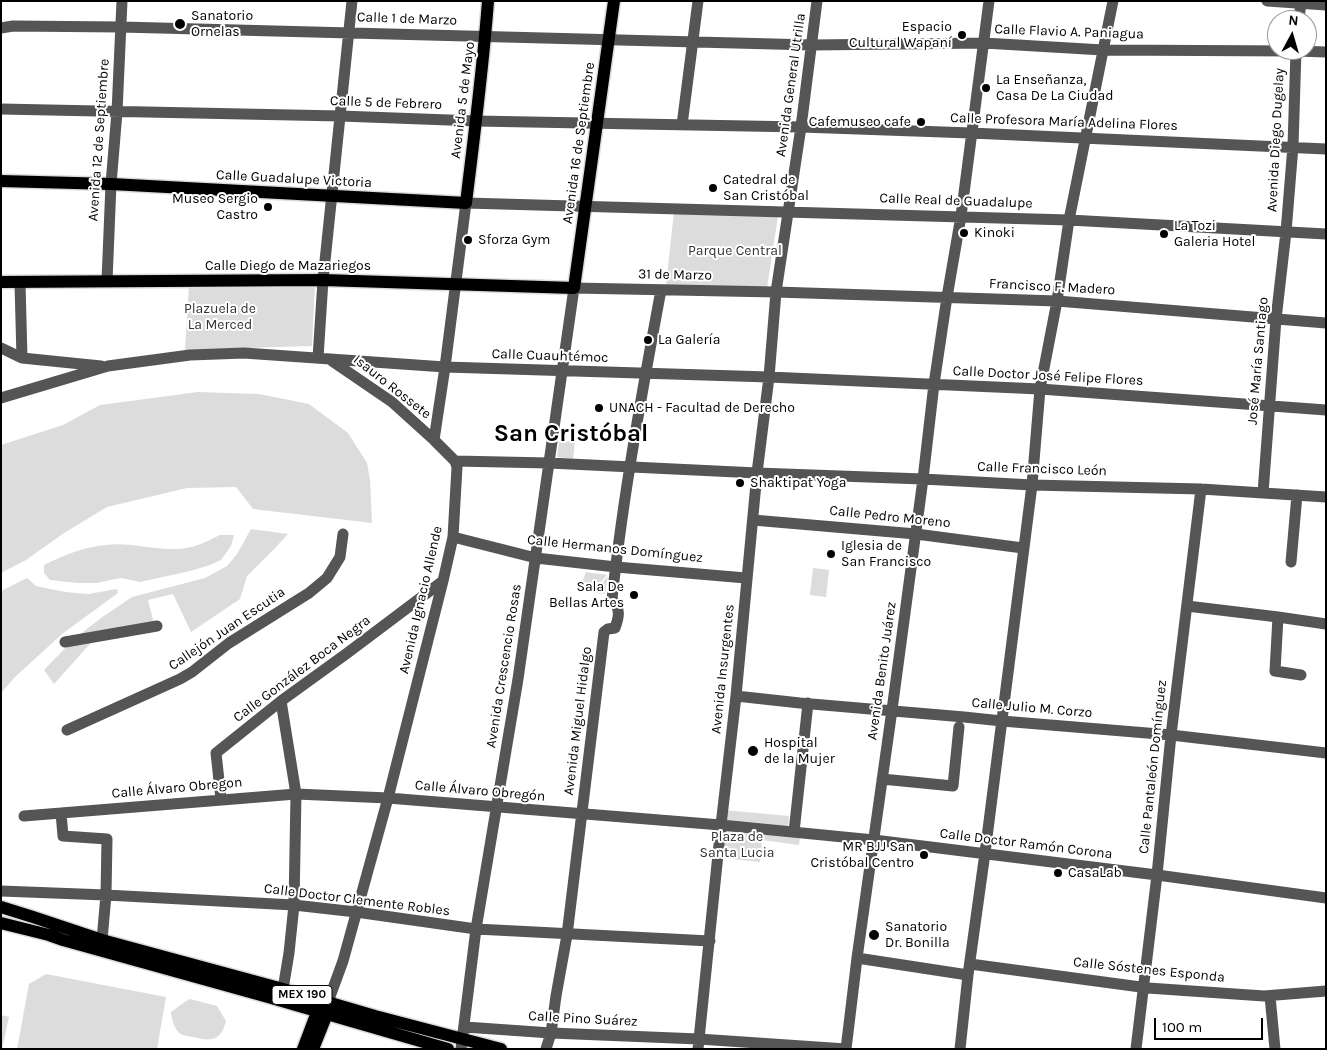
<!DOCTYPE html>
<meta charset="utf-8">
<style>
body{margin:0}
#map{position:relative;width:1327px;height:1050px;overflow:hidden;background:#fff;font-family:Karla,sans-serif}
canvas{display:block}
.frame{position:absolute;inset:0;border:2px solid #000;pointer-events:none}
.north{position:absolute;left:1267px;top:10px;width:50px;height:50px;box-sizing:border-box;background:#fff;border:1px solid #999;border-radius:50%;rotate:6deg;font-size:14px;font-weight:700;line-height:20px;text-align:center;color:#000}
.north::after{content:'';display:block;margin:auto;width:18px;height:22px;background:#000;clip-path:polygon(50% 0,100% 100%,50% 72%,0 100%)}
.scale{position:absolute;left:1154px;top:1018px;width:109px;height:22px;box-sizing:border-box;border:2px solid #000;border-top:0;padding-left:6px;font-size:15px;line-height:18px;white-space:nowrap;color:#000;-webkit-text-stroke:4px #fff;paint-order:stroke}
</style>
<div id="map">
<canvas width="1327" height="1050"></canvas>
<div class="frame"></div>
<div class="north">N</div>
<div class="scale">100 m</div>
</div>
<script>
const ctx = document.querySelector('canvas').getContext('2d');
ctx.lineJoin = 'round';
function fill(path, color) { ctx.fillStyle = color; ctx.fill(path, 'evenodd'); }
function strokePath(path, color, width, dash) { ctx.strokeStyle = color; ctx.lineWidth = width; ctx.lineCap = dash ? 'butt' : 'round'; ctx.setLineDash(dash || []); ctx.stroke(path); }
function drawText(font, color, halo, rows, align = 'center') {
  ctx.font = font + ' Karla,sans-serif'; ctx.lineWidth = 4; ctx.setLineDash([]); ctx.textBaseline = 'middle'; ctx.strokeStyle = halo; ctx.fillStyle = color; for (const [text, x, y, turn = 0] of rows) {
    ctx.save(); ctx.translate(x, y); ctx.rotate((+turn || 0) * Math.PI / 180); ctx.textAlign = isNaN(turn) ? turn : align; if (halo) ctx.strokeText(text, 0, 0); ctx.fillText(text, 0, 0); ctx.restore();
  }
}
fill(new Path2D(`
 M 674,212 L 778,216 L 767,288 L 666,285 Z
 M 315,285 L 312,346 L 185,350 L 189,286 Z
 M 198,392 L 259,394 L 309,404 L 348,433 L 367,463 L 370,480 L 372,523 L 253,509 L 236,487 L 187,488 L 107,507 L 64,533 L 26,560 L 1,573 L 1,456 L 2,455 L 1,445 L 63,425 L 100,405 Z
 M 559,441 L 575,442 L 573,459 L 557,457 Z
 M 251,529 L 288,534 L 275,548 L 247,576 L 240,599 L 191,632 L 173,594 L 148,600 L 154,624 L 98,635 L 54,684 L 44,670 L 74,639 L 101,618 L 132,597 L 205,578 L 227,566 L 237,554 Z
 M 220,535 L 234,535 L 231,546 L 221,560 L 210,565 L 190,571 L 140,582 L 121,578 L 96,583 L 77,583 L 50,580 L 44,573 L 44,565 C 64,555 84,547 106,545 C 130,542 153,550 176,549 C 192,549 206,542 220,535 Z
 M 813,568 L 829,570 L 826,597 L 810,595 Z
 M 586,572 L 607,575 L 600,583 L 597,582 L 595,585 L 595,587 L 591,592 L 579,590 Z
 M 608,576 L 605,594 L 594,593 L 598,588 L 600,588 L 601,584 Z
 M 27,578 L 36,586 L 65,592 L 88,594 L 117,589 L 118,593 L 62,634 L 15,677 L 1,693 L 1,591 Z
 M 724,810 L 789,816 L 788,830 L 725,824 Z
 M 724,828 L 800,837 L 799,845 L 762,840 L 760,862 L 722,858 Z
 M 46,974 L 166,997 L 157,1049 L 17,1049 L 29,984 Z
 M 190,999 L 217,1006 L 226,1021 C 221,1041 211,1042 193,1037 C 189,1036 184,1036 181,1034 C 175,1031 171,1018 171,1012 L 186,1001 Z
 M 1,1015 L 9,1017 L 2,1049 L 1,1049 Z`), '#dcdcdc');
const major = new Path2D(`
 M 1,181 L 111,184 L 466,203 C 474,136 483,69 488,1
 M 1,282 L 323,280 L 574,288 L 614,1
 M 1,907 L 33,917 L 102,940 L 283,989 L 375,1016 L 501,1049
 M 1,923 L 49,935 L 63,940 L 268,997 L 448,1049
 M 303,1049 L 317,1012 L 322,1007
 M 313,1049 L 327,1014 L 327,1007`);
strokePath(major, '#dbdbdb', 15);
strokePath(new Path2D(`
 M 1267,1 L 1326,5
 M 1299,20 L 1301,1
 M 1,28 L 13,26 L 121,27 L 812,45 L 984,43 L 1103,50 L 1296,51 L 1326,52
 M 1,109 L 340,116 L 476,121 L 801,127 L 971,133 L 1326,149
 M 682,125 L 698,1
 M 107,281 L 111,184 L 117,112 L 122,1
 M 20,283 L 22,358
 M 1,348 L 22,358 L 101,366
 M 318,358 L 323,280 L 352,1
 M 1,398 L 108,366 L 190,355 L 244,353 L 445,367 L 769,377 L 1040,389 L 1326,410
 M 434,440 L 445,367 L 466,203 L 1069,220 L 1326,234
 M 455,461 L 549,463 L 757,473 L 923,479 L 1032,485 L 1201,489 L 1326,497
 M 1263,493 L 1276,319 L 1286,232 L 1293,146 L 1296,50
 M 753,520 L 916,534 L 1023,548
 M 453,537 L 536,558 L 616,567 L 746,578
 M 1291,562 L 1297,495
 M 1187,606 L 1278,617 L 1326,624
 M 1278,617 L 1275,671 L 1301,675
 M 65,642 L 157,626
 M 736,696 L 800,703 L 964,717 L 1002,721 L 1171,735 L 1326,753
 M 67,730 L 180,679 L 192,672 L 229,643 L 309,593 L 327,578 L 340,557 L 343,534
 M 882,779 L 953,786 L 959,727
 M 221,799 L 216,753 L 281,701 L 346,654 L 443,581
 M 61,813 L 63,836 L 107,839 L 106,895 L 102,940
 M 24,816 L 296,794 L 388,798 L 721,825 L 874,840 L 1157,875 L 1326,898
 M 794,832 L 808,703
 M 1,891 L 106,895 L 294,905 L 356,912 L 476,929 L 710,941
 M 857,958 L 968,975
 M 970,964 L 1148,988 L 1264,996 L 1326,991
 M 1270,996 L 1275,1049
 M 281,997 L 283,989 L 289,953 L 294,905 L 296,794 L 281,701
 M 328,1002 L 343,961 L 388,798 L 443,581 L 453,537 L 457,467 L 455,461 L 434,440 L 392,402 L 332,361
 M 465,1027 L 551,1033 L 699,1039 L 846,1049
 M 461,1049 L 476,929 L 518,679 L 574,288 L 776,292 L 1057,301 L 1326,323
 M 546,1049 L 551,1033 L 556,996 L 567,935 L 604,632 L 608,629 L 615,628 C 619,617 621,609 612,599 C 623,496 642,392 661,290
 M 698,1049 L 721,825 L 736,696 L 757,473 L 769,377 L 776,292 L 801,127 L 817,1
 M 846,1049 L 857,958 L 892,710 L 923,479 L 934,384 L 947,297 L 961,216 L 989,1
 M 960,1049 L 968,975 L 985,853 L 1032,485 L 1040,389 L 1057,301 L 1069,220 L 1113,1
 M 1136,1049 L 1157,875 L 1171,735 L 1201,489`), '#555', 11);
strokePath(major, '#000', 12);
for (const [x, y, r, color] of [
 [180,24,6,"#000"],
 [962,35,5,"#000"],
 [986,88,5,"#000"],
 [921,122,5,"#000"],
 [713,188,5,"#000"],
 [268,207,5,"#000"],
 [964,233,5,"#000"],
 [1164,234,5,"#000"],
 [468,240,5,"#000"],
 [648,340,5,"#000"],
 [599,408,5,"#000"],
 [740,483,5,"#000"],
 [831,554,5,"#000"],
 [634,595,5,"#000"],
 [753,751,6,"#000"],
 [924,855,5,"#000"],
 [1058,873,5,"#000"],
 [874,935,6,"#000"]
]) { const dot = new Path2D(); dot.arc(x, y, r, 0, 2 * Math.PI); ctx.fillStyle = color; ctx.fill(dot); strokePath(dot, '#fff', 2); }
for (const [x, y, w] of [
 [302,995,60]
]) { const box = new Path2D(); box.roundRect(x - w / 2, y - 9.5, w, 19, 4); ctx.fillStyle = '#fff'; ctx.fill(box); strokePath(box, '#000', 1); }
drawText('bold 12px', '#000', null, [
 ["MEX 190",302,995]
]);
drawText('14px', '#000', '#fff', [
 ["Sanatorio",191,16],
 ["Ornelas",191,32],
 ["Espacio",952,27,"right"],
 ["Cultural Wapaní",952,43,"right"],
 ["La Enseñanza,",996,80],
 ["Casa De La Ciudad",996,96],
 ["Cafemuseo cafe",911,122,"right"],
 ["Catedral de",723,180],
 ["San Cristóbal",723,196],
 ["Museo Sergio",258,199,"right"],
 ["Castro",258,215,"right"],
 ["La Tozi",1174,226],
 ["Galeria Hotel",1174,242],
 ["Kinoki",974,233],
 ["Sforza Gym",478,240],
 ["La Galería",658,340],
 ["UNACH - Facultad de Derecho",609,408],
 ["Shaktipat Yoga",750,483],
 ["Iglesia de",841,546],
 ["San Francisco",841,562],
 ["Sala De",624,587,"right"],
 ["Bellas Artes",624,603,"right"],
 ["Hospital",764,743],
 ["de la Mujer",764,759],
 ["MR BJJ San",914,847,"right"],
 ["Cristóbal Centro",914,863,"right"],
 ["CasaLab",1068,873],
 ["Sanatorio",885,927],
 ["Dr. Bonilla",885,943]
], 'left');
drawText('14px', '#000', '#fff', [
 ["Calle 1 de Marzo",407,19,2],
 ["Calle Flavio A. Paniagua",1069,32,2],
 ["Avenida General Utrilla",791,85,-82],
 ["Avenida 5 de Mayo",463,100,-83],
 ["Calle 5 de Febrero",386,103,2],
 ["Calle Profesora María Adelina Flores",1064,122,2],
 ["Avenida 12 de Septiembre",99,140,-86],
 ["Avenida Diego Dugelay",1276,140,-87],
 ["Avenida 16 de Septiembre",579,143,-82],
 ["Calle Guadalupe Victoria",294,179,3],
 ["Calle Real de Guadalupe",956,201,2],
 ["Calle Diego de Mazariegos",288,266],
 ["31 de Marzo",675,275,1],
 ["Francisco F. Madero",1052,287,3],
 ["Calle Cuauhtémoc",550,356,2],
 ["José María Santiago",1258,361,-85],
 ["Calle Doctor José Felipe Flores",1048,376,3],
 ["Isauro Rossete",392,387,38],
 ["Calle Francisco León",1042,469,2],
 ["Calle Pedro Moreno",890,517,6],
 ["Calle Hermanos Domínguez",615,549,6],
 ["Avenida Ignacio Allende",421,600,-77],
 ["Callejón Juan Escutia",227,629,-34],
 ["Avenida Crescencio Rosas",504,666,-81],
 ["Calle González Boca Negra",302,669,-37],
 ["Avenida Insurgentes",723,669,-84],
 ["Avenida Benito Juárez",882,671,-82],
 ["Calle Julio M. Corzo",1032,708,5],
 ["Avenida Miguel Hidalgo",578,721,-83],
 ["Calle Pantaleón Domínguez",1153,767,-84],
 ["Calle Álvaro Obregon",177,788,-5],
 ["Calle Álvaro Obregón",480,791,5],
 ["Calle Doctor Ramón Corona",1026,844,7],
 ["Calle Doctor Clemente Robles",357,900,7],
 ["Calle Sóstenes Esponda",1149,970,6],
 ["Calle Pino Suárez",583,1019,3]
]);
drawText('14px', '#333', '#fff', [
 ["Parque Central",735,251],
 ["Plazuela de",220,309],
 ["La Merced",220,325],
 ["Plaza de",737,837],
 ["Santa Lucia",737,853]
]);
drawText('bold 24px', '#000', '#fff', [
 ["San Cristóbal",571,434]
]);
</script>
